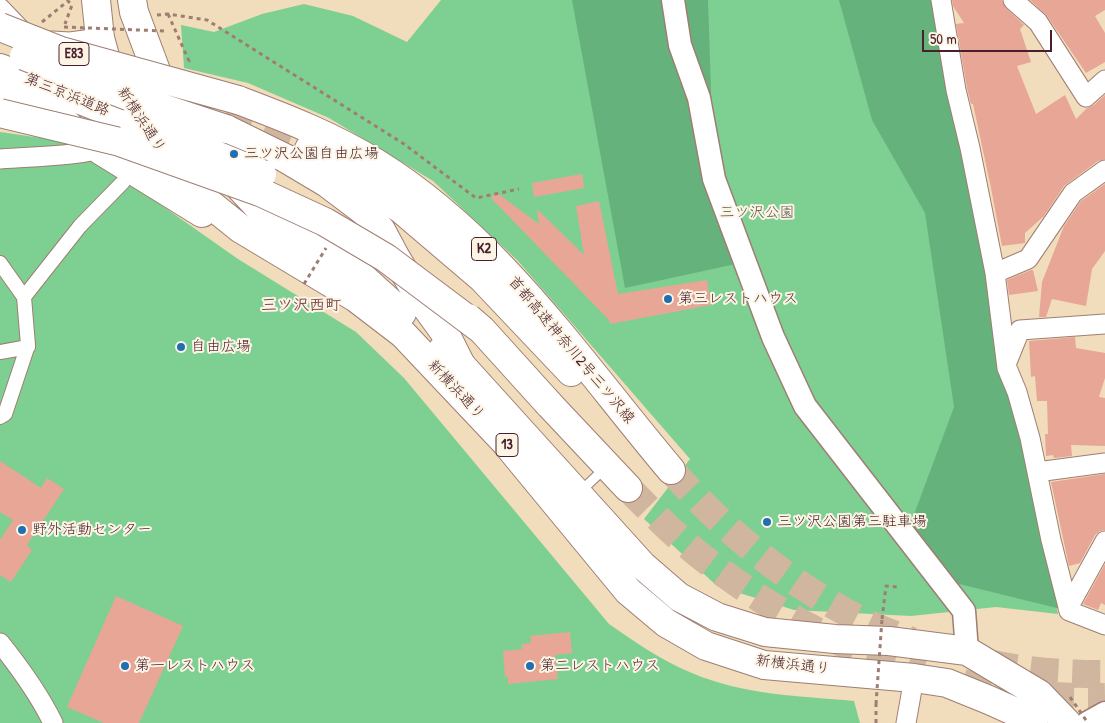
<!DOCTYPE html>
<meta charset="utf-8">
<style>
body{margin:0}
#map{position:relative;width:1105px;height:723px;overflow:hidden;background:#f1dcbb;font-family:"Patrick Hand",sans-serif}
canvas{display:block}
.scale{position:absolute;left:922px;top:30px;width:130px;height:22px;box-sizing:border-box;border:2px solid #4a1f2b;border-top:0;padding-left:6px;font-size:15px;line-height:18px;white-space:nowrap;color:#4a1f2b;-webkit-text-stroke:4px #fcf5e5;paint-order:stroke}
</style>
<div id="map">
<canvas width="1105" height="723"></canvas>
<div class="scale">50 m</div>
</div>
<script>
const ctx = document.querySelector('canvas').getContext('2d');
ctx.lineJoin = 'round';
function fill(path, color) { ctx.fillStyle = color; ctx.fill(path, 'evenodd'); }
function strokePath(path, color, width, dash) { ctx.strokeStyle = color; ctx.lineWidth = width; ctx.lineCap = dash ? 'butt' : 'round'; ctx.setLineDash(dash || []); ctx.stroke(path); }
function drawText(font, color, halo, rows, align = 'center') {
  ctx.font = font + ' "Patrick Hand","Klee One",sans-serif'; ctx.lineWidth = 4; ctx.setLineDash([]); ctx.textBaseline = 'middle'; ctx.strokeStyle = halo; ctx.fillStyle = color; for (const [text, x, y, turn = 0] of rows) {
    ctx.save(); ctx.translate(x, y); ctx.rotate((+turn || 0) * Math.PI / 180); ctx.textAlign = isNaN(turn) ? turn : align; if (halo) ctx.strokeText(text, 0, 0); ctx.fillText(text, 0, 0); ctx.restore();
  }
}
fill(new Path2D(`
 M 441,0 L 933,0 L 1016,416 L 1058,614 L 996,607 L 911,616 L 794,610 L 717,586 L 644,519 L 690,459 L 518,261 L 433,181 L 329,118 L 248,83 L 184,68 L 181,25 L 214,32 L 262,14 L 304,4 L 353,16 L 407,42 Z
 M 0,132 L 62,141 L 107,167 L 238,259 L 356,332 L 404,378 L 609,624 C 635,642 662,661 692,673 C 743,695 800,696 854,701 L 860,723 L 0,723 Z`), '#7ed092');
fill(new Path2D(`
 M 572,0 L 708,0 L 714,179 L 745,262 L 625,288 Z
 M 839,0 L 942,0 L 1017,392 L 1069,611 L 943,580 L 906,536 L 954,407 L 925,213 L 872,120 Z`), '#66b27c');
fill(new Path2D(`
 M 952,0 L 1002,0 L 1006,8 L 1024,25 L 1020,29 L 1031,62 L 1017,66 L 1036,114 L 1065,95 L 1076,119 L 1087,108 L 1094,105 L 1105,95 L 1105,159 L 1098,161 L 1064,186 L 1044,216 L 1025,233 L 1025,243 L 1002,246 L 991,188 L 973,104 L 971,104 L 967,88 L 956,24 L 964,23 L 953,6 Z
 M 1030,0 L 1105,0 L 1105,10 L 1095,16 L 1105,33 L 1105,62 L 1086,73 L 1047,16 Z
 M 582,174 L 584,188 L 534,197 L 532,183 Z
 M 1105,184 L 1105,251 L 1092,269 L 1086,306 L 1052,299 L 1046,317 L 1039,317 L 1042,282 L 1064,226 L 1081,201 Z
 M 496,192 L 539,224 L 537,209 L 584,255 L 576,206 L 599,201 L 618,294 L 707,280 L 711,305 L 610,324 L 609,320 L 491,198 Z
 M 1031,270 L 1033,270 L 1038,291 L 1009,295 L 1007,280 Z
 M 1075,337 L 1076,348 L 1105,353 L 1105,378 L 1099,397 L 1105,398 L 1105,446 L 1071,445 L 1072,456 L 1054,458 L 1053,455 L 1046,456 L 1045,434 L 1048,434 L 1047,401 L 1037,401 L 1035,376 L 1031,377 L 1029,341 Z
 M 0,461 L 41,488 L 47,478 L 64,489 L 27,545 L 32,550 L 11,582 L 0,575 L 0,540 L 13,520 L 0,512 Z
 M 1105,474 L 1105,530 L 1100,531 L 1095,535 L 1080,563 L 1069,566 L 1051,482 Z
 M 1105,564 L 1105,605 L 1101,603 L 1098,610 L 1083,604 Z
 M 116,596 L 183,626 L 139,723 L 104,723 L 67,707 Z
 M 570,632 L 572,653 L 555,655 L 558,679 L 508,684 L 508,677 L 505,677 L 503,651 L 522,649 L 522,644 L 531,643 L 530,636 Z`), '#e8a696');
strokePath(new Path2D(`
 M 224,117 L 309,149
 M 671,470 C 734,542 820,610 912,641
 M 628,488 C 652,512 676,537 703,558 C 770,610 841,649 923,673
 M 989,663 C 1027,672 1066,674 1105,674
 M 963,683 C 1009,694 1058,698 1105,697`), '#d0b69e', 28, [28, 14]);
const service = new Path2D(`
 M 580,492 L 605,468`);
const pedestrian = new Path2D(`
 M 0,263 L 24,297 L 28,345 L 5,414 L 0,417
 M 24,297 L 80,226 L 123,182
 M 0,352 L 28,347`);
const minor = new Path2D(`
 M 941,0 L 956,90 L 970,148 L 995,273 L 1007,368 L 1017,392 L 1030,438 L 1051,540 L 1069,611 L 1105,625
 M 1013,0 L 1038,22 L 1086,97 L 1105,80
 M 0,8 L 23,32
 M 52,41 L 70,42 L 100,38
 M 0,159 C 37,156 76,157 112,146
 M 995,273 L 1028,259 L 1073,193 L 1105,170
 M 1007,362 L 1020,330 L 1105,324
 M 1037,472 L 1105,463
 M 1068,608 L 1105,541
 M 0,643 C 20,668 39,694 53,723
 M 906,723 L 914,678`);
const tertiary = new Path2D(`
 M 673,0 L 680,45 L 699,98 L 714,179 L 773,337 L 805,406 L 964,611 L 967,651
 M 1087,723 L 1105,713`);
const primary = new Path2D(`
 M 96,0 L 100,38 L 106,60 L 117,84
 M 132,0 L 134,12 L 167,100 L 182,118 L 186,126
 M 159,149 L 190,188 L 241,229 L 356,298 L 403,334 L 506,443 L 628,591 L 666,623 L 706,646 L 764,665 L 914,678 L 947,683 L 989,700 L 1020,714 L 1033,723
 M 100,150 L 202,213
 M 232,179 L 262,211 L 359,274 L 402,313
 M 443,349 L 461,365 L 642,565 L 679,597 L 717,617 L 765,632 L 835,639 L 889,641 L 967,651 L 1039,694 L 1067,723`);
const motorway = new Path2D(`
 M 0,68 L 133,121
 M 0,91 L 59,118 L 69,126
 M 238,100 C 286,118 332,136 376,163 C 499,239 579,361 671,470
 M 226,129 L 285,158 L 327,183 L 364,211 L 381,230 L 396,258 L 421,300 L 445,333 L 461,365
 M 309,149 L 401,209 L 482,278 L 571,372
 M 548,403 L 628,488`);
strokePath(service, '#9e7e73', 11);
strokePath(pedestrian, '#9e7e73', 16);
strokePath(minor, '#9e7e73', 21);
strokePath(tertiary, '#9e7e73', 25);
strokePath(primary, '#9e7e73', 30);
strokePath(motorway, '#9e7e73', 30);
strokePath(new Path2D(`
 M 168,14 L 189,61 L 185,62
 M 157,15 L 168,14 L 207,20 L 404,144 L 476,198 L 519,189
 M 42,22 L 68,1 L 72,5 L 65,24
 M 882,619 L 886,586 L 897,587
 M 876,723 L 876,704`), '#9e7e73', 3, [4, 4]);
strokePath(service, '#fff', 9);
strokePath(pedestrian, '#fff', 14);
strokePath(minor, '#fff', 19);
strokePath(tertiary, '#fff', 22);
strokePath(primary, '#fff', 28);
strokePath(motorway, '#fff', 28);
const motorwayBridge = new Path2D(`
 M 0,27 L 61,51 L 238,100
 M 24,56 L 138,100 L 226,129
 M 0,113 L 120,142 L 260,192 L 325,222 L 386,258 L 482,330
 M 133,121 L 262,174
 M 468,318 L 482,330 L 548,403`);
strokePath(motorwayBridge, '#9e7e73', 30, []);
strokePath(new Path2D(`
 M 64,27 L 164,31
 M 304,284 L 326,248
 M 1070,697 L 1088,723
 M 876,704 L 882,619`), '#9e7e73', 3, [4, 4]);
strokePath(motorwayBridge, '#fff', 28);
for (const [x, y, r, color] of [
 [234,154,5,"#1f6fb2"],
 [668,299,5,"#1f6fb2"],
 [181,347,5,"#1f6fb2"],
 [767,522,5,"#1f6fb2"],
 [22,530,5,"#1f6fb2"],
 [125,666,5,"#1f6fb2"],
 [530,666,5,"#1f6fb2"]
]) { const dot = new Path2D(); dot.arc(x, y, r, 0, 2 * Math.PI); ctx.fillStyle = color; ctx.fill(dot); strokePath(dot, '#fcf5e5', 2); }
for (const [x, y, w] of [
 [74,54,30],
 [484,249,25],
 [507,445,22]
]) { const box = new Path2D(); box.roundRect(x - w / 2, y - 11.5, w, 23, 4); ctx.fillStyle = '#fcf5e5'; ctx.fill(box); strokePath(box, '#4a1f2b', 1); }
drawText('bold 14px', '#4a1f2b', null, [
 ["E83",74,54],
 ["K2",484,249],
 ["13",507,445]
]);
drawText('15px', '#4a1f2b', '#fcf5e5', [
 ["第三京浜道路",67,95,22],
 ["新横浜通り",141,120,57],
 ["首都高速神奈川2号三ツ沢線",571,350,50],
 ["新横浜通り",456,390,47],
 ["新横浜通り",793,665,7]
]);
drawText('15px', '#4a1f2b', '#fcf5e5', [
 ["三ツ沢公園自由広場",244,154],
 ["第三レストハウス",678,299],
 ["自由広場",191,347],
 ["三ツ沢公園第三駐車場",777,522],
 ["野外活動センター",32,530],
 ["第一レストハウス",135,666],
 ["第二レストハウス",540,666]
], 'left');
drawText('15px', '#5a544a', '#fcf5e5', [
 ["三ツ沢公園",757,213]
]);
drawText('bold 16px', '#814e50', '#fcf5e5', [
 ["三ツ沢西町",301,306]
]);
</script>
